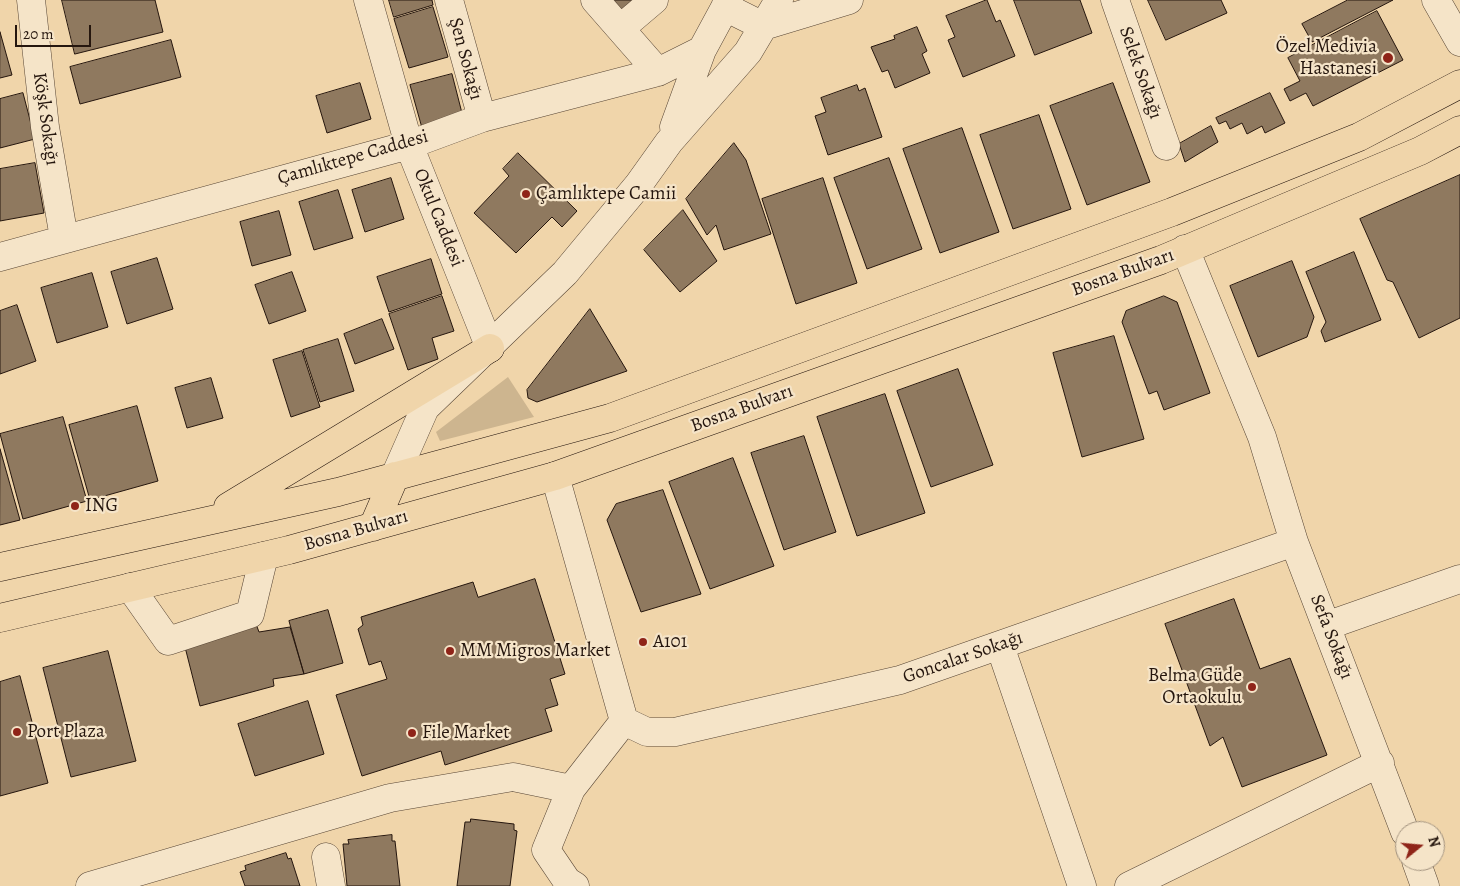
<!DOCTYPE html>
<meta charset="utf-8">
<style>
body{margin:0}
#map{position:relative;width:1460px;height:886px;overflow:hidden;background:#f0d5aa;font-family:Alegreya,serif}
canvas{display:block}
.north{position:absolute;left:1395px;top:821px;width:50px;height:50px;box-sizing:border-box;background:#f5e4c8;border:1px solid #a2927e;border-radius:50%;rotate:73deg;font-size:14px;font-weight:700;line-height:20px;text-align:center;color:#25160e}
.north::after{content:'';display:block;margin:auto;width:18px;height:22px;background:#8f2418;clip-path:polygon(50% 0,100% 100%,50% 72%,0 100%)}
.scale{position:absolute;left:15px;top:25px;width:76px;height:22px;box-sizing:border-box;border:2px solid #25160e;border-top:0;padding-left:6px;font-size:15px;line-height:18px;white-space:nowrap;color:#25160e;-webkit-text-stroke:4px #f5e4c8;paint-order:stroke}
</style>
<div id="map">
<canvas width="1460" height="886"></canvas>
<div class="north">N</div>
<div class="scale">20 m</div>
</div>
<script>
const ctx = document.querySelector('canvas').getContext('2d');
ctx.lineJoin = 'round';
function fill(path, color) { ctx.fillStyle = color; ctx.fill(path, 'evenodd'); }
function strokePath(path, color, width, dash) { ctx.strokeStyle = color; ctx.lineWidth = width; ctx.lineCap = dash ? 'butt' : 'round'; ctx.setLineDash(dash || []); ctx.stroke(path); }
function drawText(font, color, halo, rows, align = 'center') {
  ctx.font = font + ' Alegreya,serif'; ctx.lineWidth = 4.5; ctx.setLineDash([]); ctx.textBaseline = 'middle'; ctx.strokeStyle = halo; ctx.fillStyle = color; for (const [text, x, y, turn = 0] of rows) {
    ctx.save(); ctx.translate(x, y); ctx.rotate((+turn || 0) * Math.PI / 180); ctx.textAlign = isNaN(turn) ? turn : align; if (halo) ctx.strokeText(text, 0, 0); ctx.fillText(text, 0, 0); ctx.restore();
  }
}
fill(new Path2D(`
 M 508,377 L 534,417 L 440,441 L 436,432 Z`), '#cdb58f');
const building = new Path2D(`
 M 62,0 L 155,0 L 163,32 L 75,54 Z
 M 389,0 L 432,0 L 433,5 L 394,17 Z
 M 605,0 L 638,0 L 620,16 Z
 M 987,0 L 996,22 L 1000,20 L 1015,56 L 963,77 L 948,40 L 955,37 L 946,16 Z
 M 1014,0 L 1080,0 L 1092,33 L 1035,55 Z
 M 1148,0 L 1221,0 L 1227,13 L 1166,40 Z
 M 1348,0 L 1393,0 L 1312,42 L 1302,24 Z
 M 433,7 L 448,57 L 409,68 L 394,19 Z
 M 1377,11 L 1403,60 L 1313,106 L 1306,93 L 1290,101 L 1284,89 L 1300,81 L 1288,58 Z
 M 917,27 L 927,51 L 922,54 L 930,73 L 895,88 L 888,70 L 882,72 L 871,47 L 895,39 L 894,36 Z
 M 0,32 L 12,75 L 0,78 Z
 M 171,40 L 181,77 L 80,104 L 70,67 Z
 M 452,74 L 463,117 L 422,128 L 410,85 Z
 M 360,83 L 371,119 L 327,133 L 316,96 Z
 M 1113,83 L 1150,182 L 1087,205 L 1050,106 Z
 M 857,85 L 859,91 L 865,88 L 882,137 L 828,155 L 815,116 L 826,112 L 821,98 Z
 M 23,93 L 35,139 L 0,148 L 0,99 Z
 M 1270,93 L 1285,123 L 1265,133 L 1262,126 L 1247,134 L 1242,123 L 1230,129 L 1226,121 L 1219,124 L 1216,118 Z
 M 1039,115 L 1071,209 L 1013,229 L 980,135 Z
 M 1211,126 L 1218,142 L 1185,162 L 1179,144 Z
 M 962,128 L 999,232 L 940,253 L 903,149 Z
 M 734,143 L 746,160 L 771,234 L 724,250 L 716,225 L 707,235 L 686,199 Z
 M 518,153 L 577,211 L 562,227 L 552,217 L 516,253 L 474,213 L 509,176 L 503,169 Z
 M 889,158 L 922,249 L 867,269 L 834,178 Z
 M 35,163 L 44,213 L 0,221 L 0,169 Z
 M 1460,175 L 1460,318 L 1419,338 L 1393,282 L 1387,280 L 1360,219 Z
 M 391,178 L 404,219 L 365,232 L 352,190 Z
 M 823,178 L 857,283 L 796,304 L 762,199 Z
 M 338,190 L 353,238 L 314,250 L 299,202 Z
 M 683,210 L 717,261 L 680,292 L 644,250 Z
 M 279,211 L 291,255 L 252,266 L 240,222 Z
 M 1354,252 L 1381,320 L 1325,342 L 1321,331 L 1326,322 L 1306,272 Z
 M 157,258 L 173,309 L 127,324 L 111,272 Z
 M 431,259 L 442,294 L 389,312 L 377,277 Z
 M 1292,261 L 1314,317 L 1307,337 L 1258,357 L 1230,286 Z
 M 292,272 L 306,311 L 269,324 L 255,285 Z
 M 92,273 L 108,327 L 57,343 L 41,288 Z
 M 442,296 L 454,331 L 432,338 L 438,359 L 408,370 L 389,314 Z
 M 1164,296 L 1177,302 L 1210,393 L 1164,410 L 1157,391 L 1149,394 L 1122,322 L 1126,311 Z
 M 17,305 L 36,361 L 0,374 L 0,311 Z
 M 590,309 L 627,371 L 537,402 L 528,398 L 527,390 Z
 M 382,319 L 394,349 L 355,364 L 344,334 Z
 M 1114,336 L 1144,439 L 1082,457 L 1053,353 Z
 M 338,339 L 354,391 L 320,402 L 303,350 Z
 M 302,351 L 320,407 L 291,417 L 273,360 Z
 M 958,369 L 993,465 L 931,487 L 897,391 Z
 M 211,378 L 223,418 L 187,428 L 175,388 Z
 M 885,394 L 925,513 L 857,536 L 817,417 Z
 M 137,406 L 158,481 L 90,500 L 69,425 Z
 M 63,417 L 87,501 L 23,519 L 0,434 Z
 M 804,436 L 836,532 L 784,550 L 751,453 Z
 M 0,449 L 20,520 L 0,525 Z
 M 733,458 L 774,566 L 710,589 L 669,482 Z
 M 663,490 L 701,594 L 641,612 L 607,520 L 616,504 Z
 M 535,579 L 565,674 L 550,679 L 558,705 L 545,709 L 552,731 L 445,765 L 441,751 L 362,776 L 336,695 L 387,679 L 381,661 L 369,665 L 358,629 L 363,625 L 361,617 L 473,582 L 478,597 Z
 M 1234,599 L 1260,669 L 1290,658 L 1327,755 L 1242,787 L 1223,737 L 1210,746 L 1165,624 Z
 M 328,610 L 343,663 L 304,674 L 289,621 Z
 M 256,624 L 259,632 L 290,627 L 304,674 L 273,679 L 274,686 L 200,706 L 184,643 Z
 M 108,651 L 136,761 L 71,777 L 43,668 Z
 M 20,676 L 48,783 L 0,796 L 0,682 Z
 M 308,701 L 324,754 L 255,776 L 238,724 Z
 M 471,819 L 514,824 L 514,830 L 517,831 L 510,886 L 457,886 L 465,822 L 470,822 Z
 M 392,835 L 392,841 L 395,841 L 400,886 L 347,886 L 343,844 L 349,844 L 348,840 Z
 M 286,853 L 288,859 L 291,858 L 300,886 L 245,886 L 240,872 L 246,870 L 245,866 Z`);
fill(building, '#8f795f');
strokePath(building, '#25160e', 1);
const minor = new Path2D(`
 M 31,0 L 45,127 L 64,238
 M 368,0 L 409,145 L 490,348
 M 449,0 L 482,118
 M 595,0 L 658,72
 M 1115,0 L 1166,146
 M 1436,0 L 1460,42
 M 725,7 L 763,26 L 849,0
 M 621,28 L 654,0
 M 674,127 L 702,50 L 729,0
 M 1185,249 L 1262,437 L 1294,542 L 1405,832
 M 0,257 L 409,145 L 482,118 L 658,72 L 702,50
 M 395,476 L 425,408 L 565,273 L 639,184 L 669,142 L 748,52 L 779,0
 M 555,476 L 624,721 L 647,732 L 675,732 L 900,680 L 1294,542
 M 130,587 L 168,641 L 250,614 L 264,556
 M 1326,626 L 1460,579
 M 1000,646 L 1082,886
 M 571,789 L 624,721
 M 326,857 L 331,886
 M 1416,861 L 1425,886
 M 90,886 L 390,798 L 513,777 L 571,789 L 546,850 L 567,881 L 575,886
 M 1129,886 L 1380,763`);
const major = new Path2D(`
 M 228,507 L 490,348
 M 373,527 L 395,476
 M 0,567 L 338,492 L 610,418 L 1172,212 L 1359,137 L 1460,84
 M 0,618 L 289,550 L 555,476 L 1161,260 L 1420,151 L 1460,130`);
strokePath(minor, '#584635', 29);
strokePath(major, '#25160e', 29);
strokePath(minor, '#f5e4c8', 28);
strokePath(major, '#f0d5aa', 28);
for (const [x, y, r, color] of [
 [1388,58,6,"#8f2418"],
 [526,194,5,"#8f2418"],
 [75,506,5,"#8f2418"],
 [643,642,5,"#8f2418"],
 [450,651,5,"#8f2418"],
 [1252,687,5,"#8f2418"],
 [17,732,5,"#8f2418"],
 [412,733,5,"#8f2418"]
]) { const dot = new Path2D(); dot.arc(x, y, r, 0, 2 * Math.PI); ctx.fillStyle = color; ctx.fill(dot); strokePath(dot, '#f5e4c8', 2); }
drawText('19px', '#25160e', '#f5e4c8', [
 ["Özel Medivia",1377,47,"right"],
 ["Hastanesi",1377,69,"right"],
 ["Çamlıktepe Camii",536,194],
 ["ING",85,506],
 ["A101",653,642],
 ["MM Migros Market",460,651],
 ["Belma Güde",1242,676,"right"],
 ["Ortaokulu",1242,698,"right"],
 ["Port Plaza",27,732],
 ["File Market",422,733]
], 'left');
drawText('19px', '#25160e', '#f5e4c8', [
 ["Şen Sokağı",465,59,75],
 ["Selek Sokağı",1140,73,71],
 ["Köşk Sokağı",45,119,82],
 ["Çamlıktepe Caddesi",353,158,-16],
 ["Okul Caddesi",438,218,68],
 ["Bosna Bulvarı",1123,273,-20],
 ["Bosna Bulvarı",742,409,-20],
 ["Bosna Bulvarı",356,531,-16],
 ["Sefa Sokağı",1331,637,69],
 ["Goncalar Sokağı",963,658,-19]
]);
</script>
